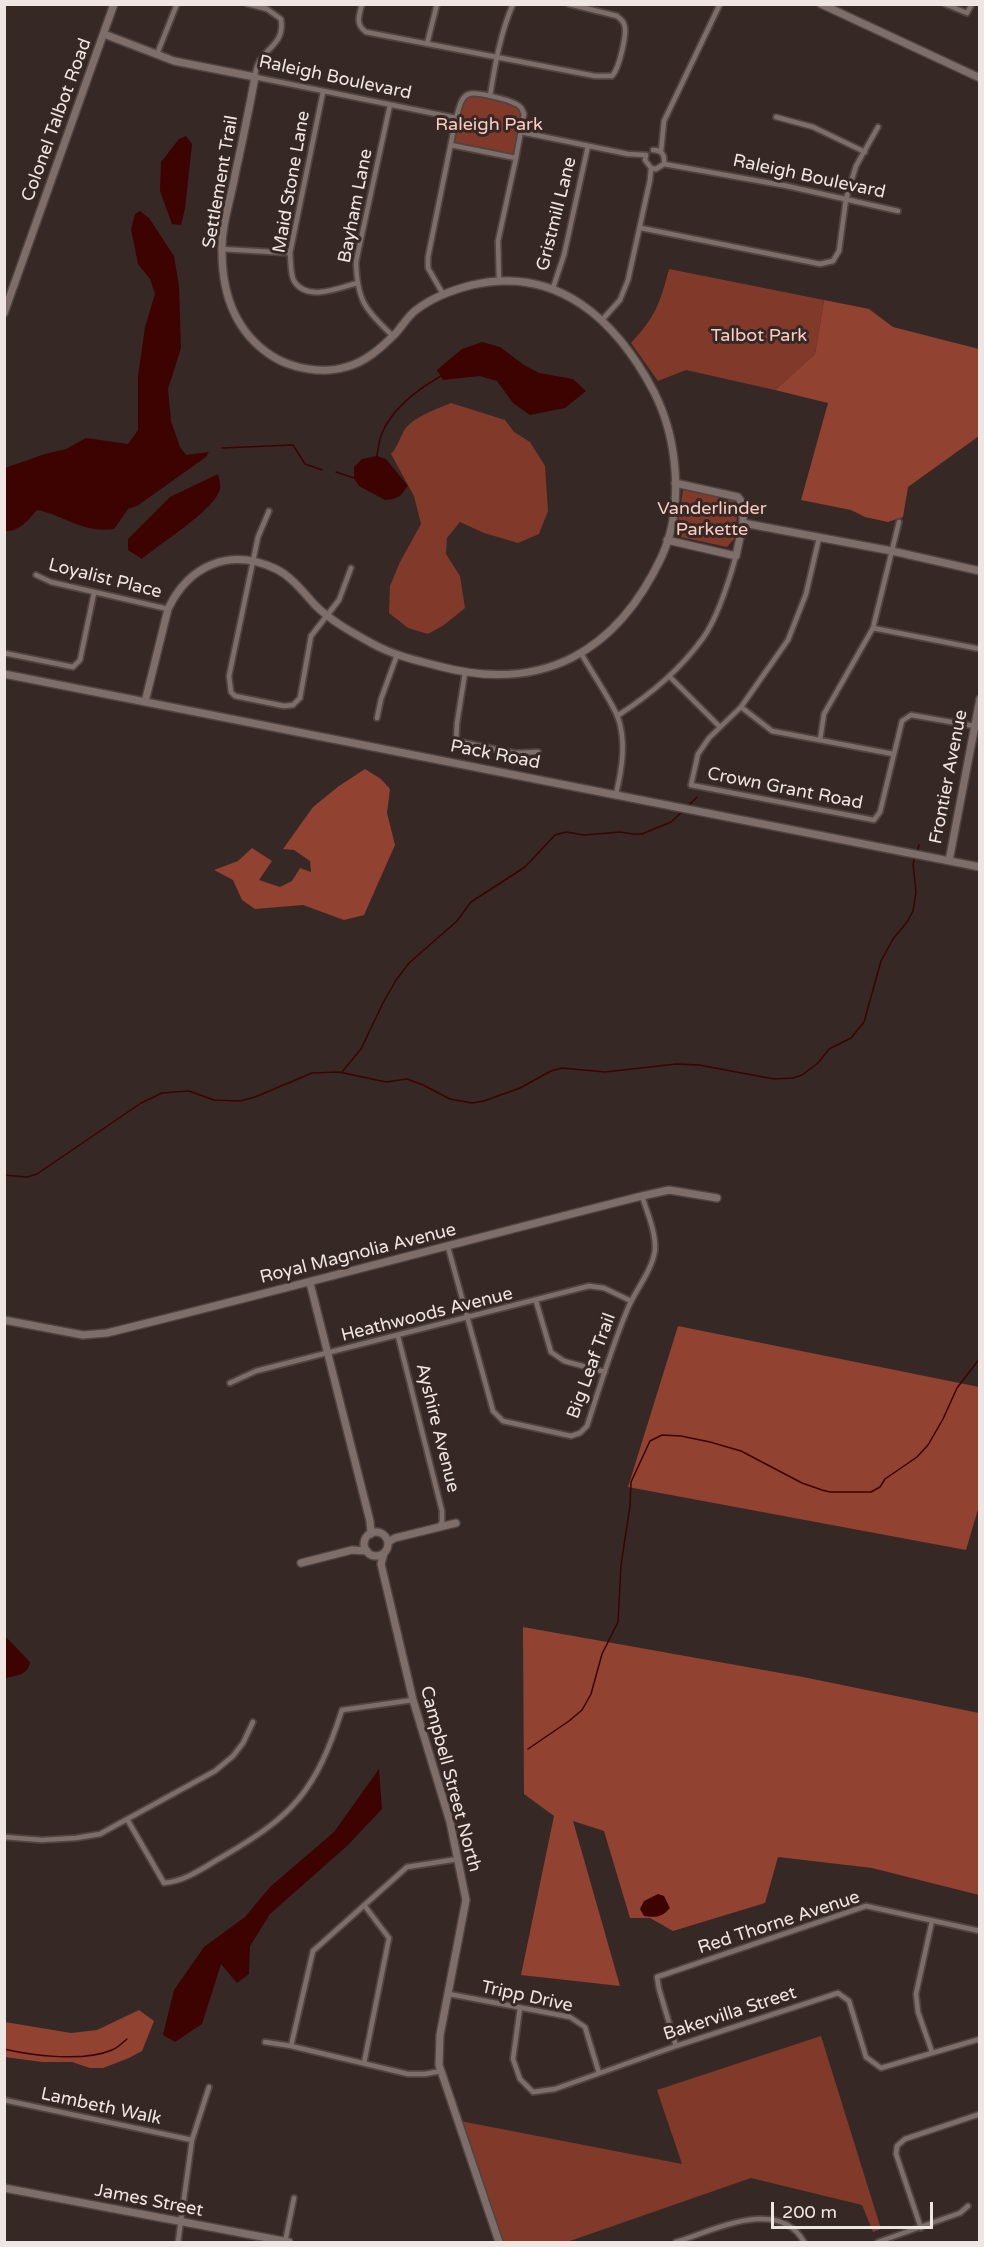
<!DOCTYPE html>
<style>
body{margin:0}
#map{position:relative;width:984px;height:2247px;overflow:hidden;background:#362825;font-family:"Varela Round",sans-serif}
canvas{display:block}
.frame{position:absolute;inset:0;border:6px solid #efe5e3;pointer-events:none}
.scale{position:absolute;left:771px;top:2202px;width:162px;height:27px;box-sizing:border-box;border:3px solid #efe5e3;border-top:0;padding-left:8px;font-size:18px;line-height:21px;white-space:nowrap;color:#efe5e3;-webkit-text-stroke:4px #362825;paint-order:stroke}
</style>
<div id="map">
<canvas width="984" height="2247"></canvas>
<div class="frame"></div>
<div class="scale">200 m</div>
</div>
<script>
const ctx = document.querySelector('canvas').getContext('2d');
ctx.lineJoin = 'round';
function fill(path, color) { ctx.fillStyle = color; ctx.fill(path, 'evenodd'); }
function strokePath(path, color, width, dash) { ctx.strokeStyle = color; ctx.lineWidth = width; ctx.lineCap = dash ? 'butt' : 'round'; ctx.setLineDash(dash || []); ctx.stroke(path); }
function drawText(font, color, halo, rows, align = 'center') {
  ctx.font = font + ' "Varela Round",sans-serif'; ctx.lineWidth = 6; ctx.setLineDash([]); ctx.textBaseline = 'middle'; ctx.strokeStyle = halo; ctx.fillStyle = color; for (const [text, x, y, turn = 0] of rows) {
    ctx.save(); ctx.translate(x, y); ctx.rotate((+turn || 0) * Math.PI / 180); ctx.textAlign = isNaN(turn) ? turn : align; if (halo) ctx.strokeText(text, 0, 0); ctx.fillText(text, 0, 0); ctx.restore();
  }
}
fill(new Path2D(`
 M 469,94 L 512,102 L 524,114 L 516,158 L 451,145 L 462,99 Z
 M 669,269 L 824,300 L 815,354 L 775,390 L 686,370 L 658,381 L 631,343 C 656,316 660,303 669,269 Z
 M 451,403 L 505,420 L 514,432 L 530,442 L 545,466 L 548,511 L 539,534 L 518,543 L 484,533 L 460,522 L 447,538 L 446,554 L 460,576 L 465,608 L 444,625 L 428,634 L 408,628 L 389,613 L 390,586 L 400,562 L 421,524 L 414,496 L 391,454 C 398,446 400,437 405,429 C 415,416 437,409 451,403 Z
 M 683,490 L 732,499 L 738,504 L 735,538 L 727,547 L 676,536 Z
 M 821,2036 L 881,2229 L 873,2232 L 862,2205 L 751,2178 L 567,2242 L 495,2242 L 455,2120 L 682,2164 L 657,2090 Z`), '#81392a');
fill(new Path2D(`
 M 824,300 L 869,309 L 893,327 L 979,349 L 979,436 L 908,487 L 903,517 L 888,522 L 865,517 L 851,510 L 801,500 L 828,403 L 775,390 L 815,354 Z
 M 365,769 L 381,779 L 390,789 L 387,813 L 395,845 L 364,915 L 344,920 L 303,905 L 255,909 L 242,900 L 233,880 L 214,870 L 238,861 L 252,848 L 272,861 L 259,880 L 280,887 L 292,881 L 300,868 L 311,872 L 310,861 L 294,850 L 283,849 L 313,807 L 339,786 Z
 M 678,1326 L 979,1387 L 979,1506 L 966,1550 L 628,1487 Z
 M 523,1627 L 803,1677 L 979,1713 L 979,1895 L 872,1868 L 778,1857 L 765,1903 L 673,1931 L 650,1918 L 630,1918 L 604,1831 L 573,1821 L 620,1986 L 521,1975 L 554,1816 L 524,1794 Z
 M 139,2010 L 154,2021 L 142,2051 L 129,2058 L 103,2068 L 90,2068 L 72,2062 L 42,2062 L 5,2057 L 5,2022 L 71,2033 L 97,2030 Z`), '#914231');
fill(new Path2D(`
 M 186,136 L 192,144 L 185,209 L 181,225 L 172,224 L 160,191 L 161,162 L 179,139 Z
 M 140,211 L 149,218 L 174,256 L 179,286 L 181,348 L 168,389 L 171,421 L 180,447 L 186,455 L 209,452 L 206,457 L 137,506 L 128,509 L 114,529 C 80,533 67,516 37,510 C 28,520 19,532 5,531 L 5,468 L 45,454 L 66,449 L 86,438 L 128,444 L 138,430 L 138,376 L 145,327 L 155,294 L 150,279 L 138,264 L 131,229 L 135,214 Z
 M 482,342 L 500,347 L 524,365 L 539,373 L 573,379 L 586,391 L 565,408 L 530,415 L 513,403 L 497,381 L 480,376 L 443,380 L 437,370 L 462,349 Z
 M 377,456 L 386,459 L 408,486 L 400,496 L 393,499 L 385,500 L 359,486 L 354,478 L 354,467 L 362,459 Z
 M 218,474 C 219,478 221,485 220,489 C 215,510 159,544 142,559 L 128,550 L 128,539 L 170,497 Z
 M 5,1636 L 30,1662 C 28,1675 16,1676 5,1678 Z
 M 379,1769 L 382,1809 L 347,1846 L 270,1914 L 250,1946 L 249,1974 L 237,1983 L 221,1964 L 202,2024 L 175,2042 L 163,2035 L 174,1990 L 204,1947 L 245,1917 L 270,1887 L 334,1832 Z
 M 658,1894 L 664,1896 L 670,1908 C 662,1917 656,1918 644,1916 L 640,1909 L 644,1901 Z`), '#3d0300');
strokePath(new Path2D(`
 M 222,448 L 293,445 L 305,464 L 322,470
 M 377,456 C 378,449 379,440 382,433 C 393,408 418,389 441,376
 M 336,472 L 354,478
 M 687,807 L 697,797
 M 917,853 L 919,845
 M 342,1072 L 361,1049 L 383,1003 L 396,980 L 409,963 L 457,921 L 471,902 L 525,867 L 555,835 L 566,832 L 584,835 L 620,832 L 633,834 L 642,834 L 671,822 L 684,810
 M 4,1175 L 27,1177 L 37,1174 L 141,1103 L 162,1093 L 189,1091 L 214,1100 L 240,1101 L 255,1097 L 312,1073 L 339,1072 L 386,1082 L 407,1079 L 423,1085 L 450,1099 L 472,1103 L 484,1101 L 520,1088 L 551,1071 L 562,1068 L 605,1072 L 676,1064 L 699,1065 L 774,1079 L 793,1078 L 802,1075 L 818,1063 L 829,1049 L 851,1038 L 864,1022 L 881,961 L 893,939 L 907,922 L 913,911 L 916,892 L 913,864 L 915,857
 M 528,1749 L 569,1721 L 582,1710 L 591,1694 L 602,1654 L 618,1622 L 621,1565 L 630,1506 L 631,1482 L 650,1441 L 662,1435 L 681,1436 L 710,1442 L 741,1451 L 802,1483 L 822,1490 L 830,1492 L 871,1492 L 880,1487 L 885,1479 L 917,1457 L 928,1445 L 943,1419 L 957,1388 L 980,1358
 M 4,2049 C 34,2056 84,2062 112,2050 C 118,2048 122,2043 127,2039`), '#3d0300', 1.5);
const street = new Path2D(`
 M 248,4 L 267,9 L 281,19 C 286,49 256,48 255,77 L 456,118
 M 362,4 C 359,16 355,24 366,32 L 595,76 L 612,76 C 619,69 628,32 624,24 C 623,20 620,19 617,16 L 569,4
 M 945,4 L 967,13 L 972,4
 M 427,44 L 437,4
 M 157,54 L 177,4
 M 323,92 L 290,253 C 291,261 290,274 294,281 C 307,302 339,288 357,283
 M 490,96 C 495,65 500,34 513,4
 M 390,105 L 356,262 C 357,300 365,310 393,336
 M 776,117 L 813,127 L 865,152
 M 521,132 L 628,154 L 646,155
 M 661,151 L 664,121 L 720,4
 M 646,155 L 645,160 L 651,168 L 656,169 L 664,164 C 665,155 662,150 653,150
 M 664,164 L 787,186 L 898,211
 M 641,228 L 820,264 L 833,261 L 839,251 L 846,199 L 856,166 L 878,127
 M 221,249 L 290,253
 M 499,280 L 498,241 L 516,158
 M 553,288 L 564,255 L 588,146
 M 443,294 L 428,268 L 428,257 L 456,118 C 459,110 460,97 469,94 C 476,91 509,100 516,104 C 521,106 522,109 524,114 L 516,158 L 451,145
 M 602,320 L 620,300 L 628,280 L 650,180 L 651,168
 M 269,511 L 258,537 L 229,676 L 231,692 L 235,696 L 284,706 L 293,705 L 300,698 L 311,636 L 339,600 L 351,568
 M 819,538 L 806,594 L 788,640 L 741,707 L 709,738 L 698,754 L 691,785 L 874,820 L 880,812 L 902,721 L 911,715 L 980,727
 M 36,575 L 51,582 L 168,609
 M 873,628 L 980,649
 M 4,653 L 73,667 L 80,660 L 94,593
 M 581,653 C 592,673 607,694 617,715 C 627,740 622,769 616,794
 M 465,673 L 457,723 L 456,741 L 515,753 L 538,752
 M 669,676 L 720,727
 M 741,707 L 772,731 L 893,754
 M 617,716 C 650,695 680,670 703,638 C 718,617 729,581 736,556
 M 377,718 L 381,699 L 397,655
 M 820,740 L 824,714 L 873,628 L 899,522
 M 448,1247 L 493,1411 L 503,1421 L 571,1436 L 580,1433 L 587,1426 C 600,1386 612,1346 628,1308 C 636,1289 652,1271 655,1250 C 656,1232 647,1212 642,1196
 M 536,1301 L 551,1352 L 564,1361 L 605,1372
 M 398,1336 L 442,1511 L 442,1522 L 439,1527
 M 230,1383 L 256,1371 L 589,1286 L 604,1288 L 631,1301
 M 127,1819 L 164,1883 C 186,1881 203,1868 222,1857 C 295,1815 316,1790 342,1710 L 413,1700
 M 4,1837 L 42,1840 L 76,1838 L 100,1834 L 215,1771 L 233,1756 L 243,1743 L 253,1722
 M 449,1994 L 570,2017 L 585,2027 L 599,2073
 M 520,2008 L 513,2059 L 520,2079 L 533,2092 L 555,2089 L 676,2046 L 838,1993 L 849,2001 L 866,2057 L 881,2068 L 980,2039
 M 265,2042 L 291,2046
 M 676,2046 L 659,1989 L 657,1977 L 866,1906 L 980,1931
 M 932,2052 L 918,2012 L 916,1994 L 932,1921
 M 364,2063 L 389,1938 L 364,1905
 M 441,2071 L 425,2074 L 408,2074 L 291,2046 L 313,1951 L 407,1867 L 458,1859
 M 4,2100 L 192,2140
 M 921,2228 L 896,2154 L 897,2146 L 905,2139 L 980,2114
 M 178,2242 L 192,2140 L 209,2087
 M 285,2242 L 294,2198
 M 676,2242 C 713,2231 779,2196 804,2242
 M 878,2242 L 960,2213 L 968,2206`);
const secondary = new Path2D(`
 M 821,4 L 980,78
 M 104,34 L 174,61 L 255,77 C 249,110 242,143 235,175 C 231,199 221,226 222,251 C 222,293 235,332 272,356 C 292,369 324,374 346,367 C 366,362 382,347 396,333 C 403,325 408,316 416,310 C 433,297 452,290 472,285 C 558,265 617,321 654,392 C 678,439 684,507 662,556 C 617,652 543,694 438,666 C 415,660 393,655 373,644 C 353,633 331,621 315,605 C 304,593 291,576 276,569 C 230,547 189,565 168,609 L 145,702
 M 4,313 L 114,4
 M 675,483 L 738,497 L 743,504 L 743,523 L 892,551 L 980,571
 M 667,540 L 736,556 L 743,523
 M 4,674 L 980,867
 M 949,861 L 980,699
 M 310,1283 L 370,1521 L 371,1534
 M 4,1320 L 83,1335 L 107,1333 C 286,1289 463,1241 642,1196 L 669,1190 L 717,1198
 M364 1544a12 12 0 1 1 24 0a12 12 0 1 1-24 0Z
 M 388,1542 L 395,1538 L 456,1523
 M 384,1553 L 381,1564 L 413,1700 L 450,1822 L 466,1900 L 440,2035 L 439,2065 L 499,2242
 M 301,1563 L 352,1550 L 367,1551
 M 4,2188 L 289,2242`);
strokePath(street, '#4f4441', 8);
strokePath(secondary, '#4f4441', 10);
strokePath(street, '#7e6e6a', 4.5);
strokePath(secondary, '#7e6e6a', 7);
drawText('18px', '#efe5e3', '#362825', [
 ["Raleigh Boulevard",335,78,12],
 ["Colonel Talbot Road",57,120,-70],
 ["Raleigh Boulevard",809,177,12],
 ["Settlement Trail",221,182,-80],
 ["Maid Stone Lane",292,182,-80],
 ["Bayham Lane",356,206,-79],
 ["Gristmill Lane",557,214,-76],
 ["Loyalist Place",105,579,14],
 ["Pack Road",495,755,11],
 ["Frontier Avenue",949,777,-79],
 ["Crown Grant Road",785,789,11],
 ["Royal Magnolia Avenue",358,1254,-14],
 ["Heathwoods Avenue",427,1315,-14],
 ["Big Leaf Trail",592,1366,-70],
 ["Ayshire Avenue",437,1428,76],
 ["Campbell Street North",450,1779,75],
 ["Red Thorne Avenue",779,1923,-18],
 ["Tripp Drive",527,1997,12],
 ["Bakervilla Street",730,2014,-18],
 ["Lambeth Walk",101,2107,12],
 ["James Street",149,2201,11]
]);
drawText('18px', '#fcccc1', '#362825', [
 ["Raleigh Park",489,125],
 ["Talbot Park",759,336],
 ["Vanderlinder",712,509],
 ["Parkette",712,530]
]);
</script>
